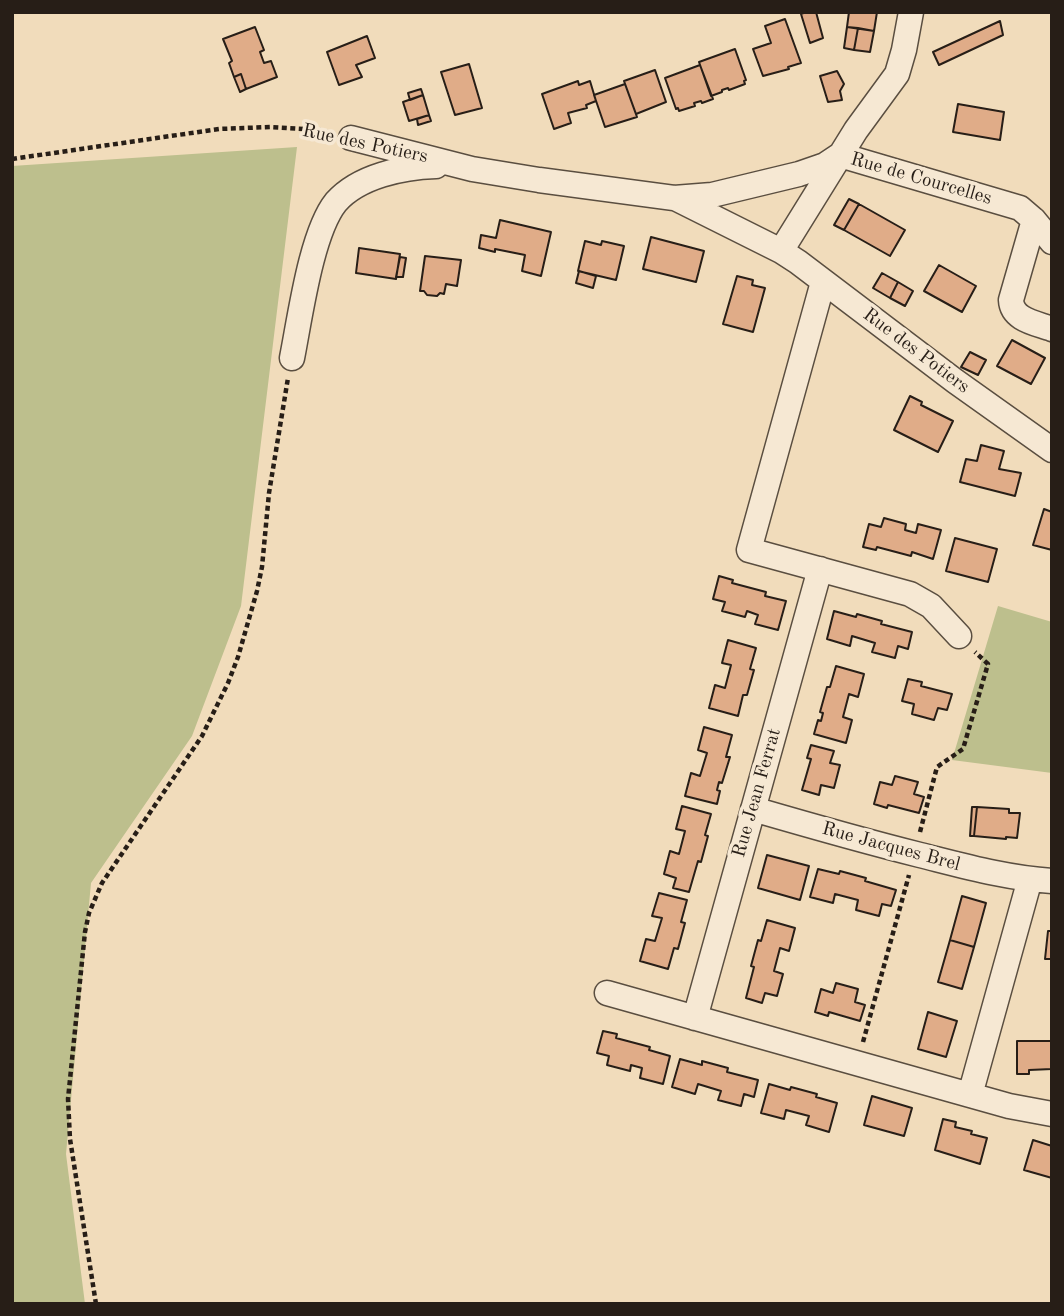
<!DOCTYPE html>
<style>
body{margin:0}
#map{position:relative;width:1064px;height:1316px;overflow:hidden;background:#f1dcbb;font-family:"Old Standard TT",serif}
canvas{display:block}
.frame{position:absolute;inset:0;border:14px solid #271e17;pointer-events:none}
</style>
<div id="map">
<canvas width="1064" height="1316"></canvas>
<div class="frame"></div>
</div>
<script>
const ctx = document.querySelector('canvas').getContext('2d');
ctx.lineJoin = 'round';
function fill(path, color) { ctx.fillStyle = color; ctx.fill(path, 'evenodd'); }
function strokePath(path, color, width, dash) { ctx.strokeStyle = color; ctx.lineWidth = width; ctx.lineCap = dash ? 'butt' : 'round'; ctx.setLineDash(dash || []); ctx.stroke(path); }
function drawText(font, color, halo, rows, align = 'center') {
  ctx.font = font + ' "Old Standard TT",serif'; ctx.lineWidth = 7; ctx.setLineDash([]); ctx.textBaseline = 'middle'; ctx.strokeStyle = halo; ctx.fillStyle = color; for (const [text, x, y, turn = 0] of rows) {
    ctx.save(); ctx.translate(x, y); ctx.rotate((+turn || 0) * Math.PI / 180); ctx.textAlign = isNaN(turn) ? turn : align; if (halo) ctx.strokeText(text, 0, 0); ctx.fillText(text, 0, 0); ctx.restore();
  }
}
fill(new Path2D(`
 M 297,147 L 241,606 L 192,736 L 91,883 L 66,1154 L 85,1304 L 12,1304 L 12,166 Z
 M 998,606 L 1052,622 L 1052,773 L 952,760 Z`), '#bdbf8d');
const building = new Path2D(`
 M 806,12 L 816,12 L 823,38 L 810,43 L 801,14 Z
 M 849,12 L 877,12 L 874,31 L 847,27 Z
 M 785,19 L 801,63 L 788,67 L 789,69 L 763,76 L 753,49 L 771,43 L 765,26 Z
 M 1000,21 L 1003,35 L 939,65 L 933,52 Z
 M 255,27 L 264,50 L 260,52 L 264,63 L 271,61 L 277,77 L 246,89 L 241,74 L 234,77 L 229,63 L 232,61 L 223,39 Z
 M 847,27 L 858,28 L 854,50 L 844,48 Z
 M 858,28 L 874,31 L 870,52 L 854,50 Z
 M 367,36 L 375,58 L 356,65 L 362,77 L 339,85 L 327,52 Z
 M 735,49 L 746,80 L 744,81 L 745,84 L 729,90 L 728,88 L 722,90 L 722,92 L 711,96 L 699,62 Z
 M 469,64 L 482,108 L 455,115 L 441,72 Z
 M 700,65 L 713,99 L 702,103 L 701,101 L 694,103 L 695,106 L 679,111 L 678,108 L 676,109 L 665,78 Z
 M 655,70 L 666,102 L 636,114 L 624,81 Z
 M 837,71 L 844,84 L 840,91 L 842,100 L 828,102 L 820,76 Z
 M 241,74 L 246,89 L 240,92 L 234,77 Z
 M 578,81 L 579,85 L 590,81 L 596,101 L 586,105 L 587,108 L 568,113 L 571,123 L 554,129 L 542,94 Z
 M 625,84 L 637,117 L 605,127 L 594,95 Z
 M 421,89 L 423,95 L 410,100 L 408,93 Z
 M 423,95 L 429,115 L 409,121 L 403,102 Z
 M 958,104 L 1004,112 L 1000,140 L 953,132 Z
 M 429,115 L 431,121 L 418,125 L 417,119 Z
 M 849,199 L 859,204 L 844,230 L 834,225 Z
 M 859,204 L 905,230 L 890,256 L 844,230 Z
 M 500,220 L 551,232 L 541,276 L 522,271 L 525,255 L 495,249 L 495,252 L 479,248 L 481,235 L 496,238 Z
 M 651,237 L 704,251 L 696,282 L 643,269 Z
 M 585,241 L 601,245 L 602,241 L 624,246 L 616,280 L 578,271 Z
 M 359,248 L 400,254 L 396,279 L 356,273 Z
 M 425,256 L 461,260 L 457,286 L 446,284 L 444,294 L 440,293 L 437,296 L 427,295 L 424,291 L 420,291 Z
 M 400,257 L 406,258 L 403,277 L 396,277 Z
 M 939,265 L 976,286 L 962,312 L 924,291 Z
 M 579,271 L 596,276 L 593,288 L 576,283 Z
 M 882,273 L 898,282 L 890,298 L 873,288 Z
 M 737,276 L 753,280 L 752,285 L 765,288 L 753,332 L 723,324 Z
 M 898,282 L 913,291 L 905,306 L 890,298 Z
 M 1012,340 L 1045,358 L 1031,384 L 997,366 Z
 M 970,352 L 986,360 L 978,375 L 961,367 Z
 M 910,396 L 922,402 L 921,405 L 953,421 L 938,452 L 894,430 Z
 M 981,445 L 1004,451 L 999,469 L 1021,473 L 1015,496 L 960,482 L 966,459 L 977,461 Z
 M 1044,509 L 1052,512 L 1052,550 L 1033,545 Z
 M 884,518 L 906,524 L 905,530 L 916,533 L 918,524 L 941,530 L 933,559 L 912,552 L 911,556 L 877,547 L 876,550 L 863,547 L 869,524 L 881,527 Z
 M 955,538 L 997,549 L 988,582 L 946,571 Z
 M 719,576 L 733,580 L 732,583 L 766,592 L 765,596 L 786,601 L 778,630 L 755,624 L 758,615 L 747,611 L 745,617 L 722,611 L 725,602 L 713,599 Z
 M 834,611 L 856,617 L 857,614 L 882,621 L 881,624 L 912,632 L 908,649 L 898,646 L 895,658 L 872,652 L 875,643 L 852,636 L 850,646 L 827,639 Z
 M 728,640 L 756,648 L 750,669 L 754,670 L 747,695 L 743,695 L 738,716 L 709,708 L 715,685 L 725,688 L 731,665 L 722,663 Z
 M 836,666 L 864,674 L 858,697 L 849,694 L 843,717 L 852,720 L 846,743 L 814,734 L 818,720 L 821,721 L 823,713 L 820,712 L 827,687 L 830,687 Z
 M 908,679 L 922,682 L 921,686 L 952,694 L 947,710 L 938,708 L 934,720 L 912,714 L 914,704 L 902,701 Z
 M 704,727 L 732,735 L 726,757 L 730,757 L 722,783 L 719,782 L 717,790 L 720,791 L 717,804 L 685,796 L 691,773 L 700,776 L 707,753 L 698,750 Z
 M 811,745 L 834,751 L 830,763 L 840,765 L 834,788 L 821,785 L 819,795 L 802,790 L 811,759 L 807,758 Z
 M 895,776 L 918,782 L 914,794 L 924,797 L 919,813 L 888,805 L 887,808 L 874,804 L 880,782 L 892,785 Z
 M 682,806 L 711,814 L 705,835 L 708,836 L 701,862 L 698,861 L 689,892 L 673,888 L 676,878 L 664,874 L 670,851 L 679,854 L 685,831 L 676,829 Z
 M 972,807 L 977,807 L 974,836 L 970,836 Z
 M 977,807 L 1009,809 L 1009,813 L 1020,813 L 1017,838 L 1006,837 L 1006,839 L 974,836 Z
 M 767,855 L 809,866 L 800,900 L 758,888 Z
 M 818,869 L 839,874 L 840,871 L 866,878 L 865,881 L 896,890 L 891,906 L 882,904 L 879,916 L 856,910 L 858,900 L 835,894 L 833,903 L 810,897 Z
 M 659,893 L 687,900 L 681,922 L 685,923 L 678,949 L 674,948 L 668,969 L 640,961 L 646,939 L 655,941 L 662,918 L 652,916 Z
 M 962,896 L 986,903 L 974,947 L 950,940 Z
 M 767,920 L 795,928 L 789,951 L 780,948 L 774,971 L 783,974 L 777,996 L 765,993 L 762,1003 L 746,998 L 754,967 L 751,966 L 758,940 L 761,941 Z
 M 1048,931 L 1052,931 L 1052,959 L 1045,959 Z
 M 950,940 L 974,947 L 962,989 L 938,982 Z
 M 836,983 L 858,989 L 855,1002 L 865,1005 L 860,1021 L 829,1012 L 828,1016 L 815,1012 L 821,989 L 833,993 Z
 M 928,1012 L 957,1021 L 946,1057 L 918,1049 Z
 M 603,1031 L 617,1034 L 616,1038 L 650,1047 L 649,1050 L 670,1056 L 663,1084 L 640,1078 L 642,1068 L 631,1065 L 630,1071 L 607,1065 L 609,1056 L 597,1053 Z
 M 1017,1041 L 1052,1041 L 1052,1069 L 1029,1070 L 1029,1074 L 1017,1074 Z
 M 680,1059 L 702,1065 L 702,1061 L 728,1068 L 727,1072 L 758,1080 L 754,1097 L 744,1094 L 741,1106 L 718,1100 L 721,1091 L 698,1084 L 695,1094 L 672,1087 Z
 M 769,1084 L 790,1090 L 791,1087 L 817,1094 L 816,1097 L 837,1103 L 829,1132 L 806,1125 L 809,1116 L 786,1110 L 784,1119 L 761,1113 Z
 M 872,1096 L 912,1108 L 904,1136 L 864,1125 Z
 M 943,1119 L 956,1122 L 955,1127 L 972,1131 L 971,1134 L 987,1138 L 980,1164 L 935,1150 Z
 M 1033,1140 L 1052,1146 L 1052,1178 L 1024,1170 Z`);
fill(building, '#e0ac88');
strokePath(building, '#271e17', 2);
const minor = new Path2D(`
 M 351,138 L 472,169 L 539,180 L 674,198 L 712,195 L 799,174 L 825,165 L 840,155
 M 840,155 L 1020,208 L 1034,220 L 1052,242
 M 675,198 L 781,251 L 798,262 L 955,381 L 1052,450
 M 1034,220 L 1011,300 C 1012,320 1036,323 1052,329
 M 781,251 L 856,130 L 897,74 L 904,50 L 911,12
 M 823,282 L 749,550 L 910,594 L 931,606 L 959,636
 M 292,358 C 300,318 311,233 336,202 C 359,176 403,167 436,166
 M 753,809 C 808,825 864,841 920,855 C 964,866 1006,878 1052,881
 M 607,993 L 1009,1106 L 1052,1114
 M 695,1018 L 820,569
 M 970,1095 L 1030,879`);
strokePath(minor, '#5a4e40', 27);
strokePath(new Path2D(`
 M 12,159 L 219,129 L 270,127 L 321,130 L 330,133
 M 920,832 L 937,767 L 963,749 L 988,664 L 975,652
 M 863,1042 L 909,875
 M 96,1304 L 70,1139 L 68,1099 L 85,932 L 89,913 L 102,883 L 202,736 L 228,683 L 238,657 L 257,591 L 262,567 L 269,493 L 288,378`), '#271e17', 4.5, [5, 3.5]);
strokePath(minor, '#f6e8d3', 24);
drawText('19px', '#271e17', '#f6e8d3', [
 ["Rue des Potiers",365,144,12],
 ["Rue de Courcelles",921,179,16],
 ["Rue des Potiers",916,351,37],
 ["Rue Jean Ferrat",757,793,-74],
 ["Rue Jacques Brel",891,847,15]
]);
</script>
